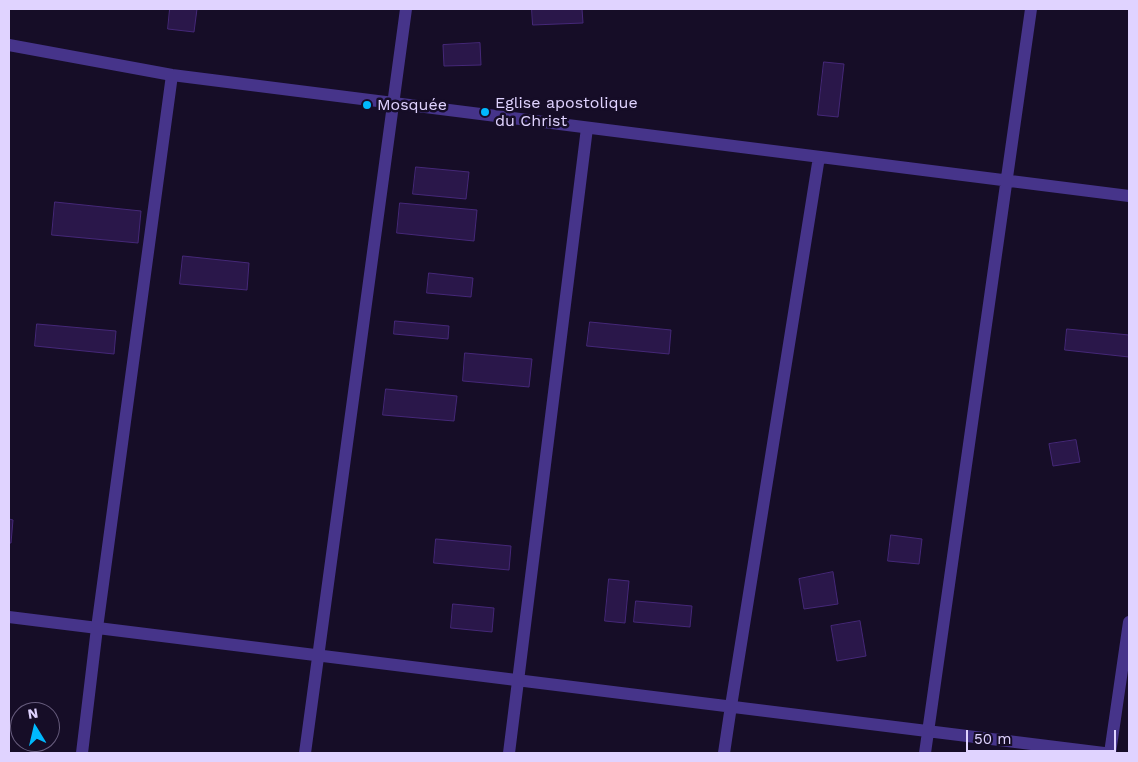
<!DOCTYPE html>
<meta charset="utf-8">
<style>
body{margin:0}
#map{position:relative;width:1138px;height:762px;overflow:hidden;background:#160d27;font-family:"Work Sans",sans-serif}
canvas{display:block}
.frame{position:absolute;inset:0;border:10px solid #e0d3ff;pointer-events:none}
.north{position:absolute;left:10px;top:702px;width:50px;height:50px;box-sizing:border-box;background:#160d27;border:1px solid #675c7d;border-radius:50%;rotate:351deg;font-size:14px;font-weight:700;line-height:20px;text-align:center;color:#e0d3ff}
.north::after{content:'';display:block;margin:auto;width:18px;height:22px;background:#00b9fe;clip-path:polygon(50% 0,100% 100%,50% 72%,0 100%)}
.scale{position:absolute;left:966px;top:730px;width:150px;height:22px;box-sizing:border-box;border:2px solid #e0d3ff;border-top:0;padding-left:6px;font-size:15px;line-height:18px;white-space:nowrap;color:#e0d3ff;-webkit-text-stroke:4px #160d27;paint-order:stroke}
</style>
<div id="map">
<canvas width="1138" height="762"></canvas>
<div class="frame"></div>
<div class="north">N</div>
<div class="scale">50 m</div>
</div>
<script>
const ctx = document.querySelector('canvas').getContext('2d');
ctx.lineJoin = 'round';
function fill(path, color) { ctx.fillStyle = color; ctx.fill(path, 'evenodd'); }
function strokePath(path, color, width, dash) { ctx.strokeStyle = color; ctx.lineWidth = width; ctx.lineCap = dash ? 'butt' : 'round'; ctx.setLineDash(dash || []); ctx.stroke(path); }
function drawText(font, color, halo, rows, align = 'center') {
  ctx.font = font + ' "Work Sans",sans-serif'; ctx.lineWidth = 5; ctx.setLineDash([]); ctx.textBaseline = 'middle'; ctx.strokeStyle = halo; ctx.fillStyle = color; for (const [text, x, y, turn = 0] of rows) {
    ctx.save(); ctx.translate(x, y); ctx.rotate((+turn || 0) * Math.PI / 180); ctx.textAlign = isNaN(turn) ? turn : align; if (halo) ctx.strokeText(text, 0, 0); ctx.fillText(text, 0, 0); ctx.restore();
  }
}
const building = new Path2D(`
 M 170,9 L 197,9 L 194,32 L 168,29 Z
 M 532,9 L 582,9 L 583,23 L 533,25 Z
 M 480,43 L 481,65 L 444,66 L 443,45 Z
 M 824,62 L 844,64 L 838,117 L 818,115 Z
 M 416,167 L 469,172 L 466,199 L 413,194 Z
 M 55,202 L 141,211 L 138,243 L 52,235 Z
 M 400,203 L 477,210 L 474,241 L 397,233 Z
 M 183,256 L 249,263 L 247,290 L 180,284 Z
 M 429,273 L 473,278 L 471,297 L 427,293 Z
 M 395,321 L 449,326 L 448,339 L 394,334 Z
 M 590,322 L 671,330 L 669,354 L 587,346 Z
 M 37,324 L 116,331 L 114,354 L 35,346 Z
 M 1067,329 L 1129,335 L 1129,357 L 1065,350 Z
 M 465,353 L 532,359 L 529,387 L 463,381 Z
 M 386,389 L 457,396 L 454,421 L 383,415 Z
 M 1076,440 L 1080,462 L 1053,466 L 1049,444 Z
 M 9,519 L 13,520 L 11,543 L 9,543 Z
 M 891,535 L 922,539 L 919,564 L 888,561 Z
 M 436,539 L 511,546 L 509,570 L 434,563 Z
 M 833,572 L 838,604 L 804,609 L 799,579 Z
 M 609,579 L 629,581 L 625,623 L 605,621 Z
 M 636,601 L 692,606 L 690,627 L 634,622 Z
 M 453,604 L 494,608 L 492,632 L 451,628 Z
 M 860,621 L 866,656 L 837,661 L 831,626 Z`);
fill(building, '#2a174a');
strokePath(building, '#452878', 1);
strokePath(new Path2D(`
 M 9,45 L 172,75 L 1129,196
 M 9,617 L 1104,753
 M 82,753 L 97,628 L 172,75
 M 305,753 L 406,9
 M 509,753 L 587,128
 M 724,753 L 731,706 L 819,157
 M 925,753 L 1031,9
 M 1110,753 L 1129,622`), '#46348a', 12);
for (const [x, y, r, color] of [
 [367,105,5,"#00b9fe"],
 [485,112,5,"#00b9fe"]
]) { const dot = new Path2D(); dot.arc(x, y, r, 0, 2 * Math.PI); ctx.fillStyle = color; ctx.fill(dot); strokePath(dot, '#160d27', 2); }
drawText('16px', '#e0d3ff', '#160d27', [
 ["Eglise apostolique",495,103],
 ["du Christ",495,121],
 ["Mosquée",377,105]
], 'left');
</script>
